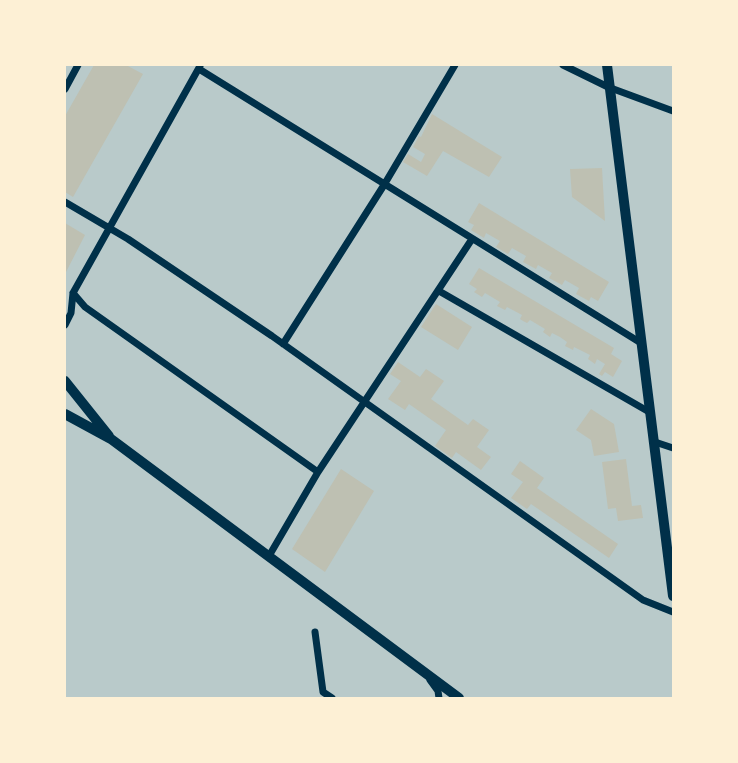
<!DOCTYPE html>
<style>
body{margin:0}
#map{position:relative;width:738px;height:763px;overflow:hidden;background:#fdf0d5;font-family:"Fira Sans",sans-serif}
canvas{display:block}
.frame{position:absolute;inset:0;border:66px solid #fdf0d5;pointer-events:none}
</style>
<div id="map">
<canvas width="738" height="763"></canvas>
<div class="frame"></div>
</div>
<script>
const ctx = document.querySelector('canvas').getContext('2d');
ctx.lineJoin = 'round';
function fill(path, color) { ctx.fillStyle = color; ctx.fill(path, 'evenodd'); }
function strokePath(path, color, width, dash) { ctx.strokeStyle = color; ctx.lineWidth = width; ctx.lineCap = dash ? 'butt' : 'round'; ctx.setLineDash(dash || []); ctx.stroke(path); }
fill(new Path2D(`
 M 65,65 L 673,65 L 673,698 L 65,698 Z`), '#b9caca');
fill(new Path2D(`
 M 94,65 L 126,65 L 143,74 L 73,197 L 65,192 L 65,116 Z
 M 432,114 L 502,157 L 489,177 L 443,151 L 427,176 L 403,162 L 408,154 L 421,162 L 425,154 L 413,147 L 419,136 L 421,137 Z
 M 602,168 L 605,221 L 572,197 L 570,169 Z
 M 479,203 L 609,282 L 598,301 L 591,297 L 589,301 L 576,294 L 579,288 L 565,280 L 562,285 L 549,278 L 552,273 L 538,265 L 536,269 L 523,262 L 526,256 L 512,248 L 508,254 L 496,247 L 500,241 L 486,233 L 484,238 L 471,230 L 474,225 L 468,222 Z
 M 65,223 L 85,235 L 65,274 Z
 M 479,268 L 614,348 L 611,354 L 622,361 L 613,377 L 605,372 L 602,376 L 599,374 L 605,364 L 597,359 L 595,364 L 588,359 L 590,355 L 574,347 L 573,350 L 565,346 L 567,342 L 560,337 L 552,333 L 550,337 L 543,332 L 545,329 L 530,320 L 527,323 L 523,321 L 520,319 L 522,315 L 507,307 L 505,310 L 497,306 L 500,302 L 485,293 L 482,297 L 474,292 L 477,289 L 469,284 Z
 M 436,304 L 472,327 L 458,350 L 421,327 Z
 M 398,362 L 420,377 L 426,369 L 444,381 L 431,399 L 468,425 L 473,419 L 489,430 L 477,447 L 491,457 L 481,470 L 456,452 L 452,458 L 435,446 L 446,430 L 409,404 L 405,410 L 388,399 L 401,381 L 390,374 Z
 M 591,409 L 614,424 L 619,452 L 594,456 L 591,440 L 576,430 Z
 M 626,459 L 632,506 L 641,505 L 643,518 L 618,521 L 616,508 L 608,509 L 602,462 Z
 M 520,461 L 544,478 L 537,488 L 618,544 L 609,558 L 531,504 L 527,509 L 511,498 L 523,482 L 511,474 Z
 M 341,469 L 374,491 L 325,572 L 292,549 Z`), '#bec0b2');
strokePath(new Path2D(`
 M 563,65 L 608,87 L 673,111
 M 199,69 L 641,343
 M 65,89 L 78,65
 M 65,202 L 128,239 L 272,336 L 643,600 L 673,612
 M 439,291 L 651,413
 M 73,293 L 85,307 L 318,472
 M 65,325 L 71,313 L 73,293 L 200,66
 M 283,344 L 384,185 L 455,65
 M 655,442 L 673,448
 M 269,556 L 318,472 L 472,239
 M 315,632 L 323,692 L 332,698
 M 430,680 L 438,691 L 439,698`), '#003049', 7);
strokePath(new Path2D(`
 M 607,65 L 673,596
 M 65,381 L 109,436
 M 65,414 L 111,439 L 459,698`), '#003049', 10);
</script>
